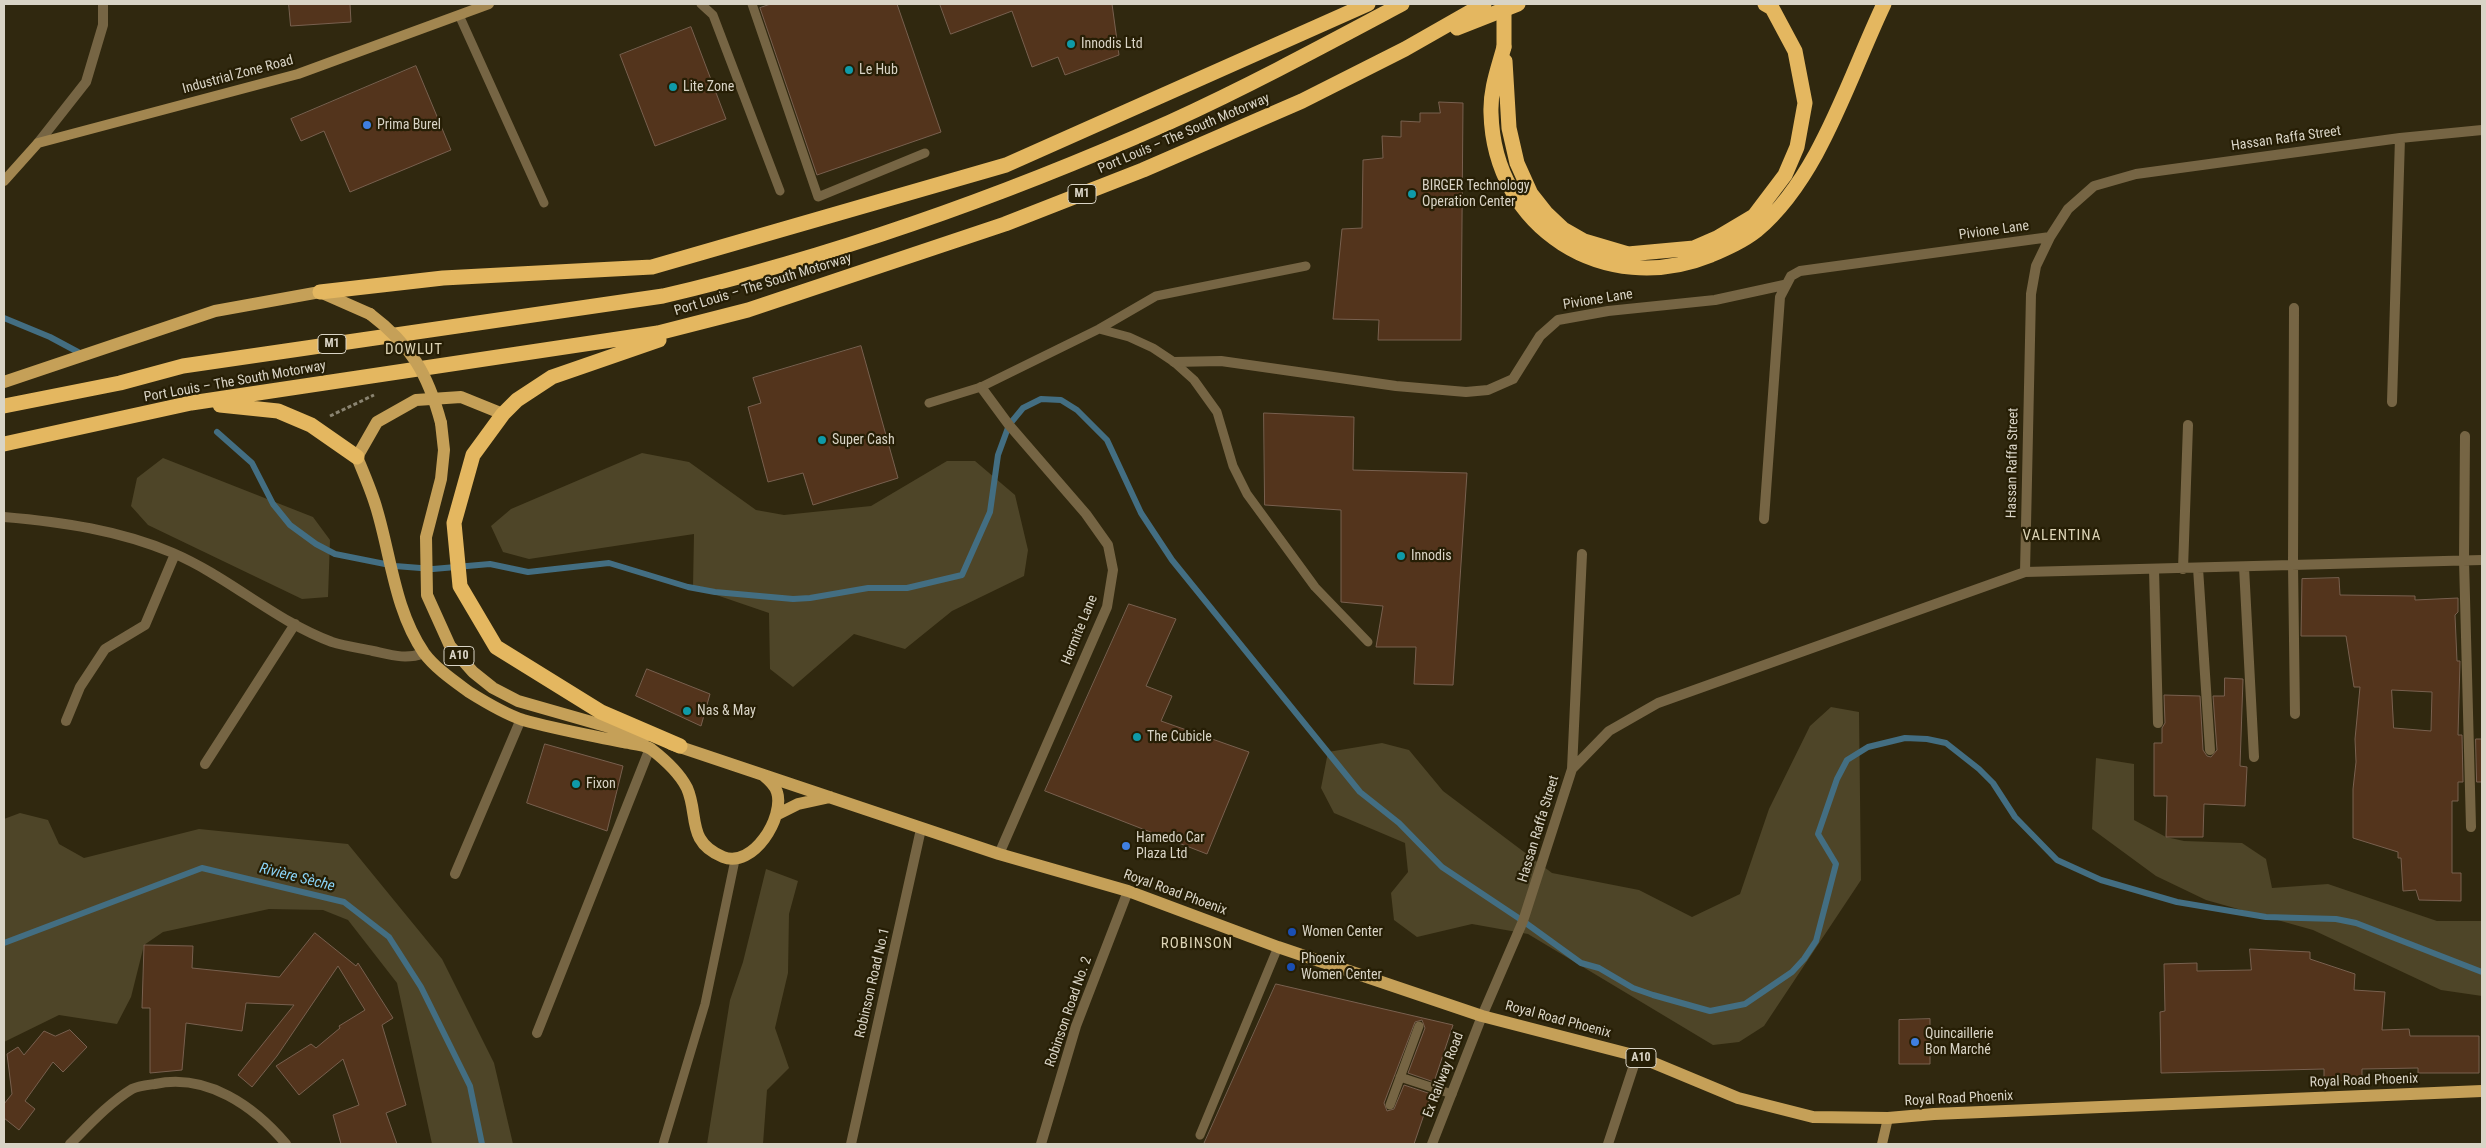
<!DOCTYPE html>
<meta charset="utf-8">
<style>
body{margin:0}
#map{position:relative;width:2486px;height:1148px;overflow:hidden;background:#30280f;font-family:"Roboto Condensed",sans-serif}
canvas{display:block}
.frame{position:absolute;inset:0;border:5px solid #d9d4c6;pointer-events:none}
</style>
<div id="map">
<canvas width="2486" height="1148"></canvas>
<div class="frame"></div>
</div>
<script>
const ctx = document.querySelector('canvas').getContext('2d');
ctx.lineJoin = 'round';
function fill(path, color) { ctx.fillStyle = color; ctx.fill(path, 'evenodd'); }
function strokePath(path, color, width, dash) { ctx.strokeStyle = color; ctx.lineWidth = width; ctx.lineCap = dash ? 'butt' : 'round'; ctx.setLineDash(dash || []); ctx.stroke(path); }
function drawText(font, color, halo, rows, align = 'center') {
  ctx.font = font + ' "Roboto Condensed",sans-serif'; ctx.lineWidth = 4.5; ctx.setLineDash([]); ctx.textBaseline = 'middle'; ctx.strokeStyle = halo; ctx.fillStyle = color; for (const [text, x, y, turn = 0] of rows) {
    ctx.save(); ctx.translate(x, y); ctx.rotate((+turn || 0) * Math.PI / 180); ctx.textAlign = isNaN(turn) ? turn : align; if (halo) ctx.strokeText(text, 0, 0); ctx.fillText(text, 0, 0); ctx.restore();
  }
}
fill(new Path2D(`
 M 642,453 L 689,462 L 756,510 L 784,515 L 871,506 L 947,461 L 975,461 L 1015,495 L 1028,550 L 1024,576 L 952,611 L 905,649 L 854,634 L 793,687 L 770,669 L 769,613 L 693,587 L 694,534 L 529,559 L 503,552 L 491,526 L 511,509 Z
 M 163,458 L 313,517 L 330,540 L 328,597 L 302,599 L 148,525 L 131,506 L 137,478 Z
 M 1831,707 L 1859,712 L 1861,880 L 1764,1026 L 1739,1042 L 1713,1045 L 1528,934 L 1472,924 L 1417,937 L 1394,920 L 1391,893 L 1408,872 L 1405,843 L 1334,813 L 1321,788 L 1328,752 L 1382,743 L 1409,750 L 1443,791 L 1552,873 L 1639,890 L 1692,917 L 1740,894 L 1769,809 L 1810,726 Z
 M 2096,758 L 2134,764 L 2134,820 L 2166,837 L 2184,841 L 2242,843 L 2266,859 L 2272,888 L 2328,884 L 2437,921 L 2482,921 L 2482,996 L 2441,990 L 2313,930 L 2206,900 L 2156,876 L 2092,829 Z
 M 20,813 L 48,820 L 59,844 L 84,858 L 199,829 L 348,844 L 442,959 L 494,1063 L 513,1144 L 432,1144 L 397,983 L 348,920 L 323,910 L 269,909 L 163,932 L 144,945 L 131,997 L 117,1024 L 59,1015 L 4,1042 L 4,819 Z
 M 766,869 L 798,881 L 789,914 L 788,973 L 775,1028 L 789,1068 L 767,1090 L 763,1144 L 707,1144 L 730,1000 L 743,962 Z`), '#4e4528');
strokePath(new Path2D(`
 M 4,318 L 50,337 L 78,352
 M 217,432 L 252,463 L 273,504 L 290,525 L 316,544 L 335,554 L 395,566 L 433,569 L 490,564 L 528,572 L 609,563 L 688,587 L 715,592 L 793,599 L 810,598 L 868,588 L 907,588 L 962,575 L 990,512 L 998,455 L 1009,425 L 1023,408 L 1041,399 L 1061,400 L 1077,410 L 1107,440 L 1141,513 L 1172,560 L 1360,792 L 1399,823 L 1442,867 L 1523,921 L 1581,963 L 1599,968 L 1633,988 L 1653,995 L 1710,1011 L 1745,1004 L 1792,972 L 1804,959 L 1816,941 L 1836,864 L 1818,834 L 1837,779 L 1847,760 L 1868,747 L 1905,738 L 1927,739 L 1946,743 L 1979,769 L 1993,783 L 2015,817 L 2057,860 L 2101,880 L 2177,902 L 2266,917 L 2336,919 L 2356,923 L 2482,972
 M 4,943 L 202,868 L 344,902 L 389,937 L 421,987 L 470,1086 L 482,1144`), '#436e82', 6);
const building = new Path2D(`
 M 289,4 L 350,4 L 351,22 L 291,26 Z
 M 771,4 L 897,4 L 941,132 L 817,175 L 760,8 Z
 M 940,4 L 1112,4 L 1119,55 L 1065,75 L 1058,57 L 1032,67 L 1012,11 L 951,34 Z
 M 691,27 L 726,119 L 655,146 L 620,55 Z
 M 416,66 L 451,150 L 350,192 L 324,131 L 301,141 L 291,119 Z
 M 1439,102 L 1463,103 L 1461,340 L 1378,340 L 1379,320 L 1333,319 L 1342,229 L 1362,228 L 1363,160 L 1383,158 L 1382,136 L 1401,137 L 1401,121 L 1420,122 L 1420,113 L 1440,113 Z
 M 861,346 L 898,478 L 813,505 L 803,473 L 768,482 L 748,407 L 761,403 L 753,378 Z
 M 1264,413 L 1354,417 L 1353,470 L 1467,473 L 1453,685 L 1414,684 L 1416,647 L 1376,647 L 1383,606 L 1341,602 L 1341,510 L 1265,505 Z
 M 2339,578 L 2340,595 L 2415,596 L 2415,600 L 2458,598 L 2458,612 L 2455,615 L 2457,661 L 2460,661 L 2458,735 L 2462,735 L 2463,782 L 2458,782 L 2458,801 L 2452,801 L 2452,873 L 2461,873 L 2461,901 L 2419,900 L 2416,890 L 2403,891 L 2401,858 L 2398,858 L 2398,852 L 2353,838 L 2353,789 L 2356,762 L 2355,739 L 2360,687 L 2354,687 L 2346,636 L 2301,636 L 2302,579 ZM 2392,690 L 2432,692 L 2431,731 L 2394,728 Z
 M 1129,604 L 1176,619 L 1146,686 L 1172,696 L 1161,721 L 1249,752 L 1207,854 L 1045,791 Z
 M 647,669 L 710,694 L 701,726 L 636,696 Z
 M 2225,678 L 2243,679 L 2240,766 L 2247,767 L 2245,806 L 2204,804 L 2203,837 L 2166,837 L 2167,796 L 2154,796 L 2154,743 L 2162,743 L 2162,728 L 2165,723 L 2164,695 L 2200,696 L 2203,750 L 2207,756 L 2211,757 L 2217,750 L 2213,696 L 2224,696 Z
 M 2476,739 L 2482,739 L 2482,782 L 2477,782 Z
 M 545,744 L 623,766 L 607,831 L 527,803 Z
 M 315,933 L 356,966 L 358,963 L 393,1018 L 382,1025 L 406,1105 L 386,1113 L 397,1144 L 341,1144 L 333,1115 L 359,1105 L 343,1059 L 299,1095 L 276,1066 L 311,1044 L 316,1048 L 340,1028 L 339,1026 L 365,1010 L 338,966 L 277,1056 L 252,1087 L 238,1075 L 294,1005 L 246,1003 L 242,1031 L 186,1023 L 182,1070 L 150,1073 L 150,1008 L 142,1008 L 144,945 L 193,946 L 192,968 L 279,977 Z
 M 2250,949 L 2310,952 L 2310,959 L 2355,974 L 2354,990 L 2385,992 L 2382,1030 L 2409,1029 L 2410,1036 L 2479,1036 L 2479,1073 L 2418,1073 L 2418,1068 L 2362,1069 L 2362,1080 L 2324,1081 L 2324,1069 L 2161,1073 L 2160,1012 L 2165,1011 L 2164,964 L 2197,963 L 2197,971 L 2251,970 Z
 M 1276,984 L 1453,1025 L 1434,1082 L 1408,1073 L 1425,1028 L 1422,1020 L 1415,1022 L 1384,1103 L 1387,1111 L 1394,1109 L 1404,1085 L 1431,1094 L 1414,1144 L 1204,1144 Z
 M 1930,1019 L 1930,1064 L 1899,1064 L 1899,1020 Z
 M 70,1030 L 87,1047 L 63,1072 L 53,1062 L 25,1101 L 35,1109 L 19,1130 L 4,1118 L 4,1104 L 12,1094 L 7,1054 L 18,1047 L 24,1055 L 44,1031 L 55,1036 Z`);
fill(building, '#53341c');
strokePath(building, '#78604f', 1);
strokePath(new Path2D(`
 M 330,416 L 374,395`), '#8a8471', 3, [4, 2.5]);
strokePath(new Path2D(`
 M 701,4 L 713,15 L 780,191
 M 752,4 L 818,197 L 925,153
 M 459,15 L 544,203
 M 1099,329 L 1129,337 L 1153,348 L 1174,362 L 1194,380 L 1217,412 L 1233,466 L 1247,494 L 1315,587 L 1368,642
 M 929,403 L 981,387 L 1099,329 L 1156,296 L 1306,266
 M 1400,1077 L 1452,1094
 M 1390,1105 L 1419,1026
 M 1200,1135 L 1278,947
 M 663,1144 L 705,1004 L 735,860`), '#766544', 9);
strokePath(new Path2D(`
 M 38,143 L 86,82 L 103,25 L 103,4
 M 2294,308 L 2293,565 L 2295,714
 M 1174,362 L 1221,361 L 1396,386 L 1466,392 L 1488,390 L 1513,379 L 1540,336 L 1558,320 L 1608,311 L 1715,300 L 1784,285
 M 981,387 L 1009,425 L 1086,514 L 1108,545 L 1113,570 L 1107,607 L 999,854
 M 2392,402 L 2400,138
 M 2465,436 L 2464,560 L 2471,827
 M 4,517 C 62,522 119,530 173,553 C 229,577 275,621 332,642 C 345,646 359,648 373,651 C 391,655 406,660 424,653
 M 1764,519 L 1780,297 L 1791,276 L 1800,271 L 2050,237
 M 2244,567 L 2254,757
 M 2198,568 L 2210,750
 M 2154,569 L 2158,723
 M 2183,569 L 2188,425
 M 2025,572 L 2482,560
 M 66,721 L 80,687 L 105,649 L 145,625 L 175,554
 M 205,764 L 295,624
 M 1572,769 L 1582,554
 M 455,874 L 521,719
 M 537,1033 L 650,748
 M 70,1144 C 89,1125 109,1103 132,1089 C 138,1086 148,1085 155,1084 C 207,1073 254,1106 286,1144
 M 851,1144 L 921,829
 M 1041,1144 L 1076,1026 L 1128,891
 M 1432,1144 L 1482,1016 L 1523,921 L 1572,769 L 1609,731 L 1658,703 L 2025,572 L 2031,294 L 2036,266 L 2050,237 L 2068,209 L 2094,186 L 2136,174 L 2400,138 L 2482,130
 M 1608,1144 L 1637,1056`), '#766544', 10);
strokePath(new Path2D(`
 M 4,181 L 38,143 L 298,74 L 489,4
 M 1882,1144 L 1888,1118`), '#a28650', 10);
strokePath(new Path2D(`
 M 4,382 L 215,311 L 320,292 L 370,314
 M 503,414 L 461,397 L 416,400 L 377,422 L 357,457 C 364,474 372,492 377,510 C 391,557 395,611 424,653 C 435,668 454,681 469,692 C 485,702 505,714 523,720 C 555,729 589,735 622,742 C 631,744 644,744 651,749 C 664,759 680,774 687,788 C 699,815 686,842 723,857 C 753,869 785,817 777,792 C 775,785 769,780 763,775
 M 441,423 L 444,450 L 441,479 L 426,537 L 427,595 L 450,646 L 473,672 L 493,688 L 518,701 L 644,737
 M 671,744 L 999,854 L 1128,891 L 1278,947 L 1482,1016 L 1637,1056 L 1738,1098 L 1813,1117 L 1888,1118 L 1934,1114 L 2482,1091
 M 776,815 L 798,804 L 830,797`), '#c5a058', 12);
strokePath(new Path2D(`
 M 1457,28 L 1518,4
 M 1504,47 C 1498,69 1490,90 1491,113 C 1494,229 1605,298 1711,255 C 1727,248 1743,241 1757,230 C 1820,177 1849,77 1884,4
 M 1505,61 L 1509,128 L 1517,163 L 1531,194 L 1546,213 L 1563,229 L 1584,241 L 1628,254 L 1694,248 L 1717,238 L 1754,216 L 1785,175 L 1797,147 L 1805,103 L 1795,51 L 1772,8 L 1765,4
 M 320,292 L 443,278 L 652,267 L 1006,165 L 1368,4
 M 659,340 L 552,377 L 517,400 L 503,414 L 473,455 L 454,523 L 460,586 L 496,647 L 601,712 L 680,746
 M 220,405 L 278,411 L 311,425 L 357,457
 M 4,406 L 120,383 L 183,366 L 663,296 C 835,256 1008,194 1170,122 C 1249,86 1325,45 1402,4
 M 4,444 L 191,403 L 658,333 L 748,310 L 1005,224 L 1143,170 L 1302,101 L 1405,49 L 1484,4`), '#e4b760', 15);
strokePath(new Path2D(`
 M 370,314 C 411,345 428,374 441,423`), '#c5a058', 12);
strokePath(new Path2D(`
 M 1504,4 L 1504,47`), '#e4b760', 15);
for (const [x, y, r, color] of [
 [1071,44,5,"#0f9aa8"],
 [849,70,5,"#0f9aa8"],
 [673,87,5,"#0f9aa8"],
 [367,125,5,"#3f7fe0"],
 [1412,194,5,"#0f9aa8"],
 [822,440,5,"#0f9aa8"],
 [1401,556,5,"#0f9aa8"],
 [687,711,5,"#0f9aa8"],
 [1137,737,5,"#0f9aa8"],
 [576,784,5,"#0f9aa8"],
 [1126,846,5,"#3f7fe0"],
 [1292,932,5,"#1a4fb4"],
 [1291,967,5,"#1a4fb4"],
 [1915,1042,5,"#3f7fe0"]
]) { const dot = new Path2D(); dot.arc(x, y, r, 0, 2 * Math.PI); ctx.fillStyle = color; ctx.fill(dot); strokePath(dot, '#261e05', 2); }
for (const [x, y, w] of [
 [1082,194,28],
 [332,344,28],
 [459,656,30],
 [1641,1058,30]
]) { const box = new Path2D(); box.roundRect(x - w / 2, y - 9.5, w, 19, 4); ctx.fillStyle = '#261e05'; ctx.fill(box); strokePath(box, '#d9d4c6', 1); }
drawText('bold 12px', '#d9d4c6', null, [
 ["M1",1082,194],
 ["M1",332,344],
 ["A10",459,656],
 ["A10",1641,1058]
]);
drawText('14px', '#d9d4c6', '#261e05', [
 ["Innodis Ltd",1081,44],
 ["Le Hub",859,70],
 ["Lite Zone",683,87],
 ["Prima Burel",377,125],
 ["BIRGER Technology",1422,186],
 ["Operation Center",1422,202],
 ["Super Cash",832,440],
 ["Innodis",1411,556],
 ["Nas & May",697,711],
 ["The Cubicle",1147,737],
 ["Fixon",586,784],
 ["Hamedo Car",1136,838],
 ["Plaza Ltd",1136,854],
 ["Women Center",1302,932],
 ["Phoenix",1301,959],
 ["Women Center",1301,975],
 ["Quincaillerie",1925,1034],
 ["Bon Marché",1925,1050]
], 'left');
drawText('14px', '#d9d4c6', '#261e05', [
 ["Industrial Zone Road",238,75,-15],
 ["Port Louis – The South Motorway",1184,134,-23],
 ["Hassan Raffa Street",2286,139,-8],
 ["Pivione Lane",1994,231,-8],
 ["Port Louis – The South Motorway",763,285,-17],
 ["Pivione Lane",1598,300,-9],
 ["Port Louis – The South Motorway",235,382,-10],
 ["Hassan Raffa Street",2013,463,-89],
 ["Hermite Lane",1080,630,-68],
 ["Hassan Raffa Street",1539,829,-73],
 ["Royal Road Phoenix",1175,893,20],
 ["Robinson Road No.1",873,983,-77],
 ["Robinson Road No. 2",1069,1012,-71],
 ["Royal Road Phoenix",1558,1020,15],
 ["Ex Railway Road",1444,1075,-69],
 ["Royal Road Phoenix",2364,1081,-2],
 ["Royal Road Phoenix",1959,1099,-3]
]);
ctx.letterSpacing = '1px';
drawText('15px', '#dcd3b5', '#261e05', [
 ["DOWLUT",414,350],
 ["VALENTINA",2062,536],
 ["ROBINSON",1197,944]
]);
ctx.letterSpacing = '0px';
drawText('italic 15px', '#89d2f5', '#261e05', [
 ["Rivière Sèche",297,878,14]
]);
</script>
